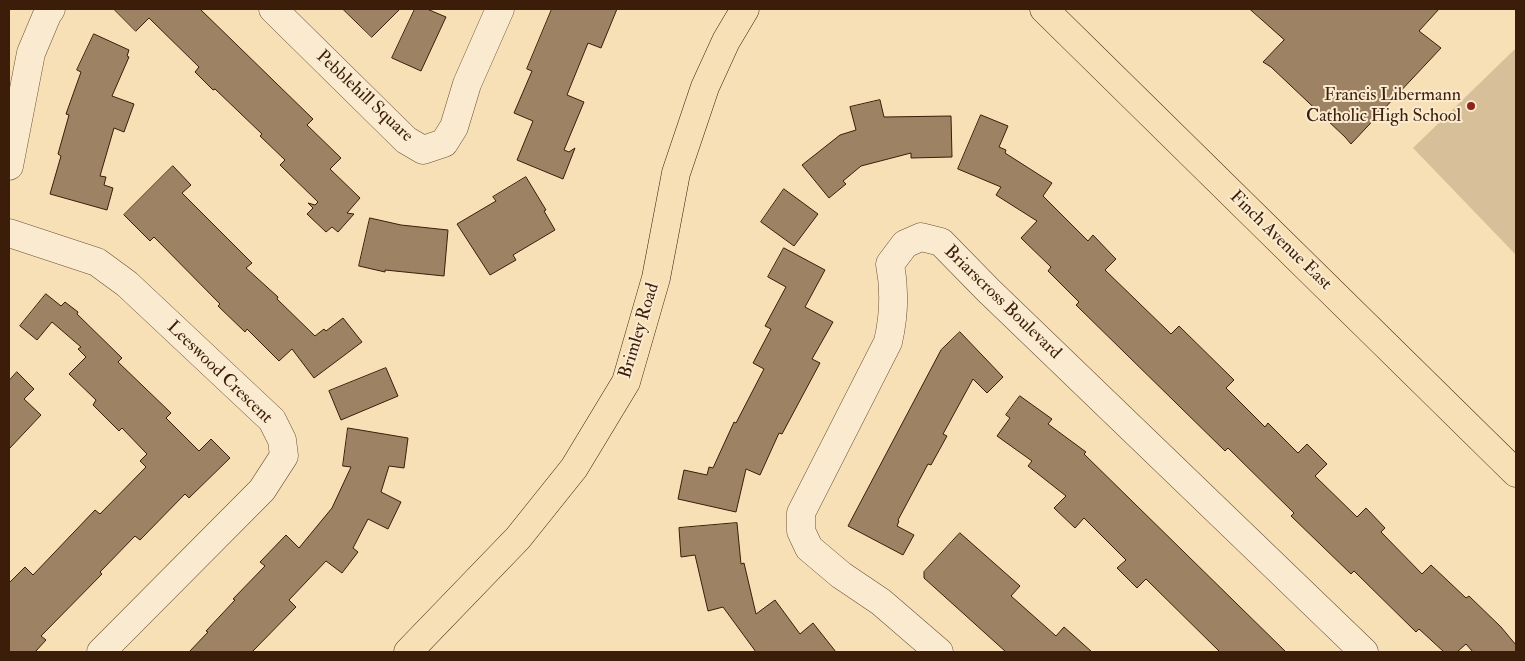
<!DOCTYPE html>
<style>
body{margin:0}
#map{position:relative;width:1525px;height:661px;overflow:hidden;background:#f7e0b6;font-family:"IM FELL Double Pica",serif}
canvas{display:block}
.frame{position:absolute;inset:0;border:10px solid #3b1d09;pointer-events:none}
</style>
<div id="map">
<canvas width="1525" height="661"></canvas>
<div class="frame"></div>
</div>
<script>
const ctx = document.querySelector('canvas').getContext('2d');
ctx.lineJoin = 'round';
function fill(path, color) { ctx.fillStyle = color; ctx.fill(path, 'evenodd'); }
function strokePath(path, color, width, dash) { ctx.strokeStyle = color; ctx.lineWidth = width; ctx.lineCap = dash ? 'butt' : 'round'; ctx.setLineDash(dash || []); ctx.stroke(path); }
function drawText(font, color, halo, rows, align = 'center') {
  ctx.font = font + ' "IM FELL Double Pica",serif'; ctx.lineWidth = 4; ctx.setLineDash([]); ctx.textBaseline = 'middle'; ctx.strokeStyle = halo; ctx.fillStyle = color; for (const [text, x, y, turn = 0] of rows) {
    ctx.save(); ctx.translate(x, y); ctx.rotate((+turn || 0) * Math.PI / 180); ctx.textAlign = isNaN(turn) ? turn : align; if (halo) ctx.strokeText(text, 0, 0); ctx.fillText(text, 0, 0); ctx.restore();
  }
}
fill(new Path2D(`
 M 1516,48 L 1516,255 L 1413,148 Z`), '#d7bf99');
const building = new Path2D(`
 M 114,9 L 200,9 L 313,119 L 307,125 L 341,158 L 330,169 L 360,198 L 347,213 L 354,214 L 338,232 L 332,227 L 326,232 L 307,214 L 313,208 L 308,203 L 315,205 L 318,202 L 280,165 L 285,160 L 260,136 L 262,134 L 215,89 L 213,90 L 195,72 L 199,67 L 149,18 L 136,31 Z
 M 343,9 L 400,9 L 372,37 Z
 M 415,9 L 427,9 L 446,17 L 421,71 L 392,58 Z
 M 552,9 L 617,9 L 601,48 L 588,43 L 567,95 L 584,102 L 564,150 L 569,152 L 575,148 L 563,179 L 517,160 L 533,121 L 514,113 L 532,71 L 527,69 Z
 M 1250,9 L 1439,9 L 1419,31 L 1441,48 L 1351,144 L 1345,137 L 1271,67 L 1263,62 L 1284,40 Z
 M 94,34 L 129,50 L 127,56 L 129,57 L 112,96 L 134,104 L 124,132 L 114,128 L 100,176 L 106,177 L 104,185 L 113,188 L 107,210 L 50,194 L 61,156 L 58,154 L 69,115 L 66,114 L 81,72 L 77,70 Z
 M 880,100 L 884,117 L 951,116 L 952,157 L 911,158 L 911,153 L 861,166 L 843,181 L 846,184 L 829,198 L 802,165 L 840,135 L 856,130 L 850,107 Z
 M 981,115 L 1008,126 L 999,147 L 1006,150 L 1005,153 L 1052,183 L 1043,196 L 1088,241 L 1093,235 L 1113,256 L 1116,259 L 1105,270 L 1171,334 L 1179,326 L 1234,380 L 1226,388 L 1265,427 L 1268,423 L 1298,453 L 1307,444 L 1327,464 L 1315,476 L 1357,517 L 1366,508 L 1385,528 L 1381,532 L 1422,574 L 1431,565 L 1466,598 L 1469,596 L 1501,627 L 1516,645 L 1516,652 L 1473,652 L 1466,644 L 1457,652 L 1444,652 L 1419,629 L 1416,632 L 1354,571 L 1351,574 L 1291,516 L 1294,513 L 1228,448 L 1225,451 L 1076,305 L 1079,302 L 1048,271 L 1051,267 L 1021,238 L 1037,221 L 996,195 L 1001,187 L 958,169 Z
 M 173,166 L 191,185 L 182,193 L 252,263 L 246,268 L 278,297 L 277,299 L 315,336 L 324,329 L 326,331 L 343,318 L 362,342 L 314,378 L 292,349 L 279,361 L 247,329 L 245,332 L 218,306 L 220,304 L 154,237 L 150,241 L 124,215 Z
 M 526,177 L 546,210 L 544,211 L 555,230 L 513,255 L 516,260 L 490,275 L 457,224 L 496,201 L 493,197 Z
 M 784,189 L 818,214 L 794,246 L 761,222 Z
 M 370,218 L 401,225 L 448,230 L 444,276 L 385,270 L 385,272 L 359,266 Z
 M 784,248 L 825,270 L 805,307 L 833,322 L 812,359 L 820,363 L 782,434 L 779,433 L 760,475 L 746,469 L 736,512 L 678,499 L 684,470 L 707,475 L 709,467 L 713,468 L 734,422 L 736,423 L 764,369 L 753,363 L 771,329 L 765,326 L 786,287 L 768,277 Z
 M 46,294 L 61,306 L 65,302 L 78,312 L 77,314 L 122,358 L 118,362 L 171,413 L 166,418 L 199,451 L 211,439 L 230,458 L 189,498 L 185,494 L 140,540 L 135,536 L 100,572 L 102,574 L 41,636 L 46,640 L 35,652 L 9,652 L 9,583 L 25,567 L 33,575 L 95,510 L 100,514 L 146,467 L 140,461 L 147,454 L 122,428 L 119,431 L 93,405 L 96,400 L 69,374 L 86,357 L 78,349 L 81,347 L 52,322 L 37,340 L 20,326 Z
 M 960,332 L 1003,377 L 987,393 L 973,379 L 943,434 L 947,436 L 931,465 L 928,464 L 898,520 L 899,521 L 897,526 L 914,535 L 903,555 L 848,526 L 941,350 Z
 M 386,368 L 398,396 L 341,420 L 329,391 Z
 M 17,372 L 34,389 L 24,399 L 41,415 L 9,449 L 9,381 Z
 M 1020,396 L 1052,419 L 1048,424 L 1086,452 L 1084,454 L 1286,652 L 1220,652 L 1146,579 L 1137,588 L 1117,568 L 1126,560 L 1084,518 L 1075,528 L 1054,508 L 1066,496 L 1028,466 L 1032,461 L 997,436 L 1010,418 L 1006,415 Z
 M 348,428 L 408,438 L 404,468 L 389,466 L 381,492 L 401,502 L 388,529 L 368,519 L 353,548 L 358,552 L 342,573 L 326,561 L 289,600 L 296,607 L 252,652 L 189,652 L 208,632 L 206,631 L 235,600 L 233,599 L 265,566 L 260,562 L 286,535 L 299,548 L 332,508 L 351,467 L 343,466 Z
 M 737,523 L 741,564 L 744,563 L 756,614 L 775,600 L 800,634 L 813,623 L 836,652 L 756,652 L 723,607 L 708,611 L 695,555 L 681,557 L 679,528 Z
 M 960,533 L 1020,586 L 1011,596 L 1056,636 L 1064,627 L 1092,652 L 1006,652 L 924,578 L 924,572 Z`);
fill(building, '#9d8263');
strokePath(building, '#3b1d09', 1);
const minor = new Path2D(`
 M 273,9 L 406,140 L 423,150 L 444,143 L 454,127 L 467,84 L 500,9
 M 9,166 L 31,53 L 47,15 L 51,9
 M 9,233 L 97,262 L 127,284 L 272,420 L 282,440 L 284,456 L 262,490 L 101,652
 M 939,652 L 881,602 L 841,575 L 809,548 L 801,531 L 801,513 L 888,342 C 894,316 895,290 890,264 L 905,244 L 921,237 L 941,242 L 988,290 L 1364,652`);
const major = new Path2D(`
 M 1044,9 L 1516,473
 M 408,652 L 518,538 L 574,468 L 626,382 L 656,278 L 676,173 L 705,87 L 726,41 L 745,9`);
strokePath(minor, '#6a4e34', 29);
strokePath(major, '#3b1d09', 29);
strokePath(minor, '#faebd0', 28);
strokePath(major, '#f7e0b6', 28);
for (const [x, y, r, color] of [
 [1471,106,5,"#8f2418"]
]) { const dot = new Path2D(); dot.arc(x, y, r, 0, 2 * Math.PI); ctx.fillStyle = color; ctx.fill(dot); strokePath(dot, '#faebd0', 2); }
drawText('18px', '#3b1d09', '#faebd0', [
 ["Francis Libermann",1461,96],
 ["Catholic High School",1461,117]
], 'right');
drawText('18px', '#3b1d09', '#faebd0', [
 ["Pebblehill Square",364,97,43],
 ["Finch Avenue East",1280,241,44],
 ["Briarscross Boulevard",1002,303,44],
 ["Brimley Road",640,331,-73],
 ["Leeswood Crescent",219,373,44]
]);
</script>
